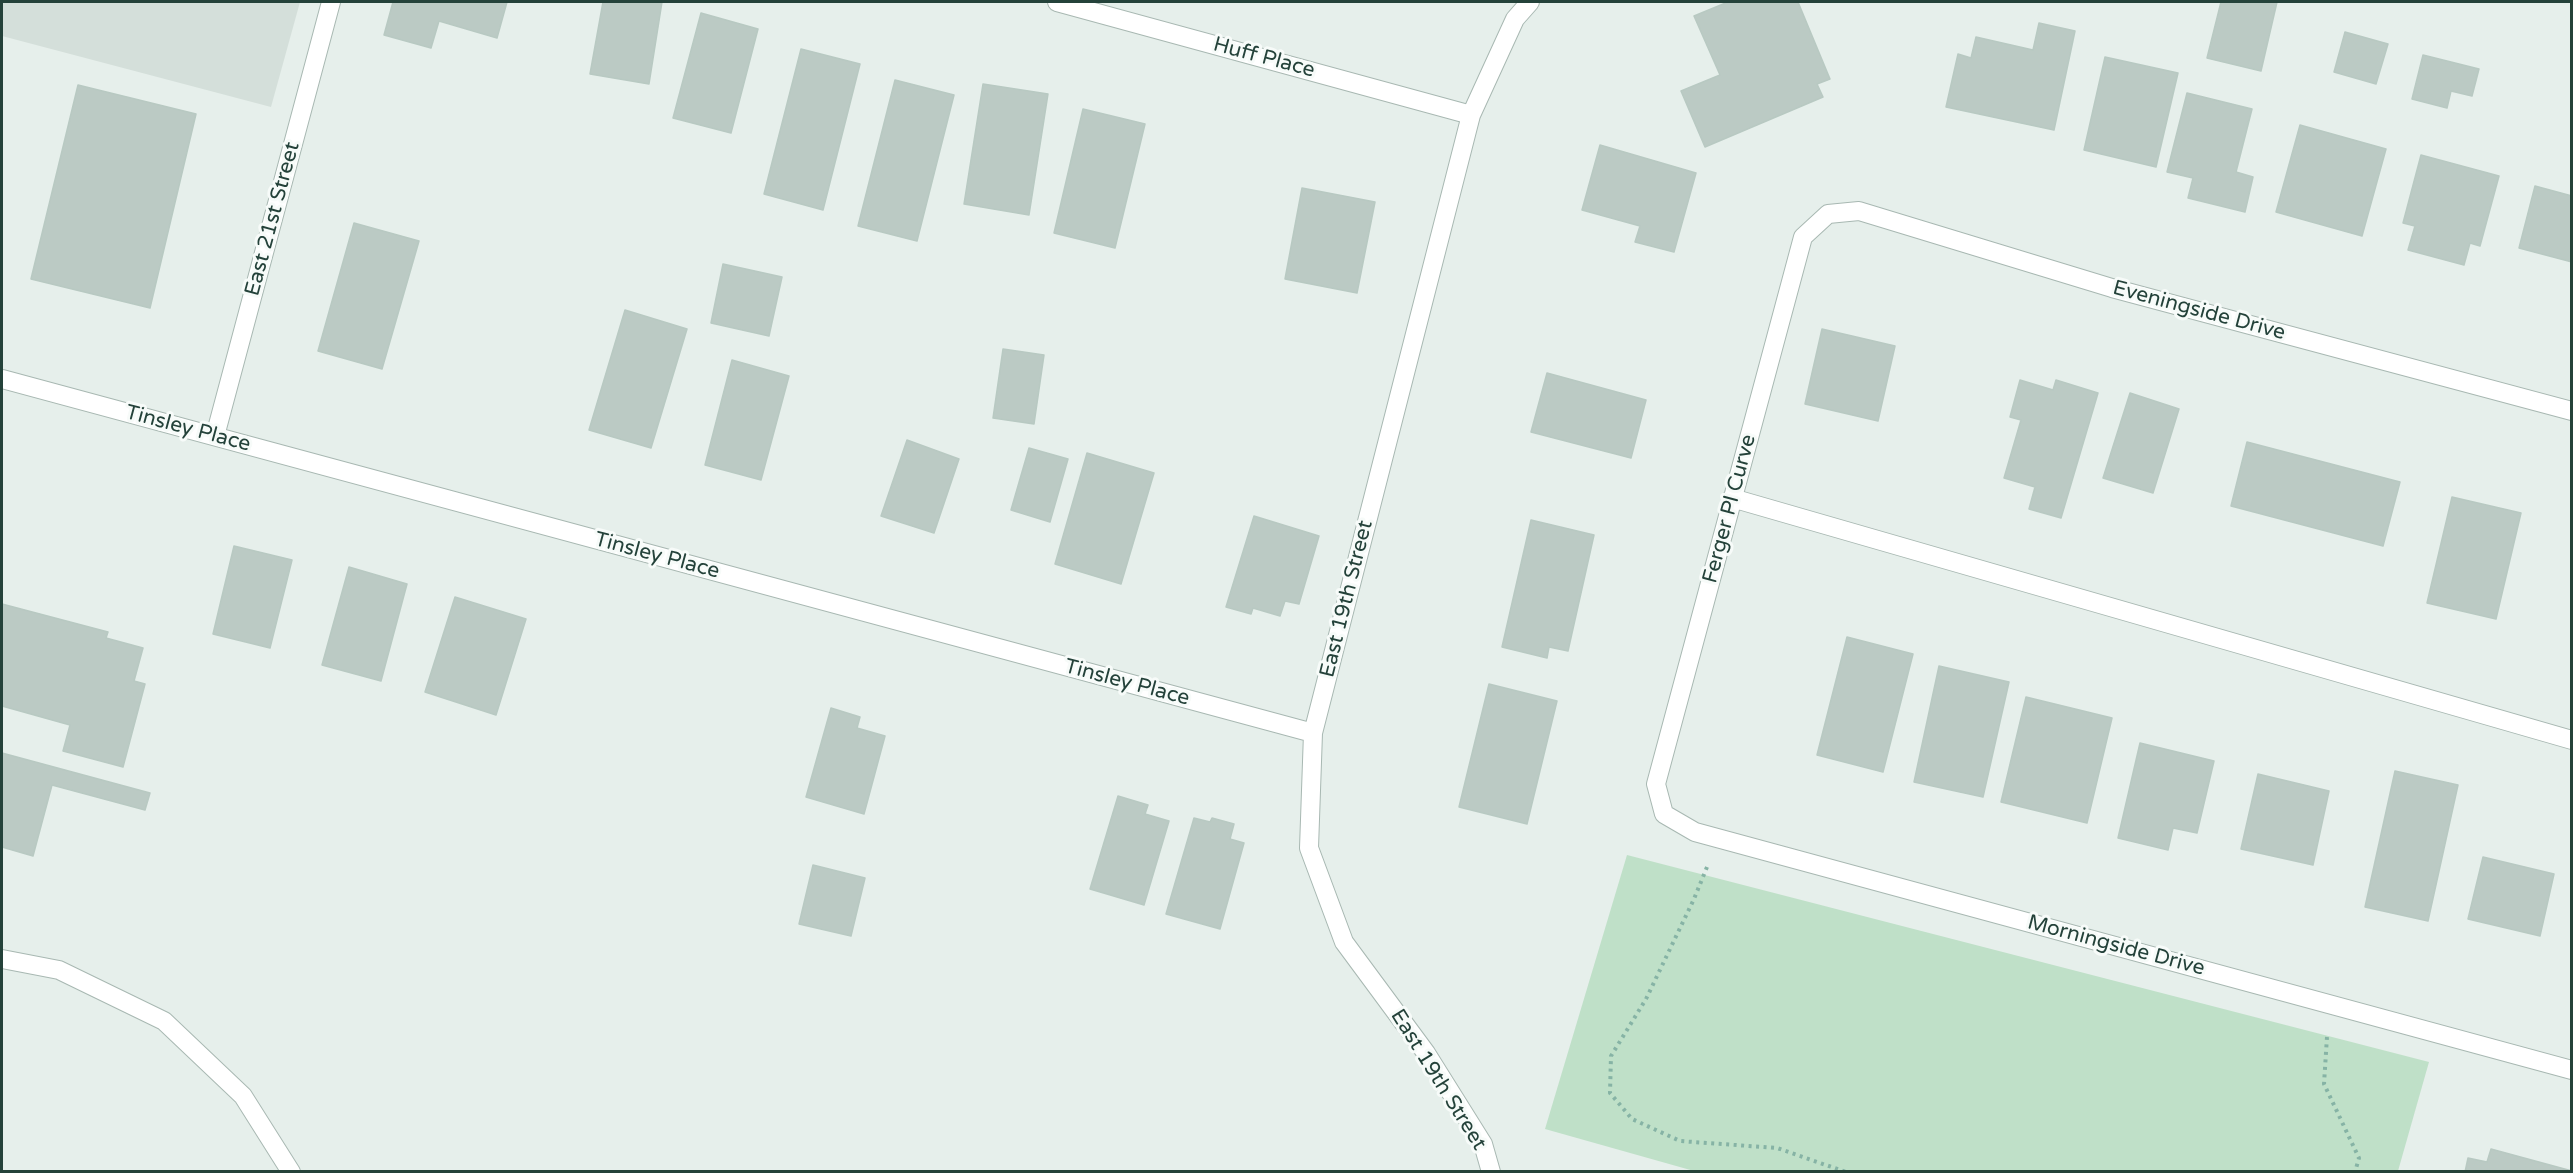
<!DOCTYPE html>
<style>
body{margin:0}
#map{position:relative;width:2573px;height:1173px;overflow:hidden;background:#e6efeb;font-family:"Varela Round",sans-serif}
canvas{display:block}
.frame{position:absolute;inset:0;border:3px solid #24423a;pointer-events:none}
</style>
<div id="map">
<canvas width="2573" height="1173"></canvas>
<div class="frame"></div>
</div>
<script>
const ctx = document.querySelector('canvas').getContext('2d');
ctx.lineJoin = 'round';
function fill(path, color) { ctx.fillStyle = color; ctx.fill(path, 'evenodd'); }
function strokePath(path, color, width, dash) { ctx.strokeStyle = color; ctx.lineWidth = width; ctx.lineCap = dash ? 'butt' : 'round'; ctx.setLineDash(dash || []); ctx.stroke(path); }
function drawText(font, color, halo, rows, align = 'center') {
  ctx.font = font + ' "Varela Round",sans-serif'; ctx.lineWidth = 6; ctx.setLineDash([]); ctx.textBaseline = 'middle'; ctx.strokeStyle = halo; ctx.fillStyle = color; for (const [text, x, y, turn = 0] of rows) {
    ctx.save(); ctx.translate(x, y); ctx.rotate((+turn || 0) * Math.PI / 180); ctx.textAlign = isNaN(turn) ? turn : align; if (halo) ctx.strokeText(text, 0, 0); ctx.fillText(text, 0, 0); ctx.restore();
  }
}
fill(new Path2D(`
 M 2,2 L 300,2 L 271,107 L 2,36 Z`), '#d4dfda');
fill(new Path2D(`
 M 1627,855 L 2429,1062 L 2398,1171 L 1694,1171 L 1545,1129 Z`), '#bfe0c8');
const building = new Path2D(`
 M 393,2 L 507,2 L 497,38 L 439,21 L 431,48 L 384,35 Z
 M 603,2 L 662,2 L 649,84 L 590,74 Z
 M 1728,2 L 1798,2 L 1830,79 L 1817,84 L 1823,97 L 1705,147 L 1681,91 L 1720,75 L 1694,16 Z
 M 2221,2 L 2277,2 L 2261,71 L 2207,58 Z
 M 701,13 L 758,29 L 731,133 L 673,118 Z
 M 2039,23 L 2075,31 L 2054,130 L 1946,107 L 1958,54 L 1971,58 L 1976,37 L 2033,50 Z
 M 2345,32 L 2388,44 L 2376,84 L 2334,72 Z
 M 801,49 L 860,64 L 823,210 L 764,194 Z
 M 2423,55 L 2479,69 L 2472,96 L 2451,91 L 2447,108 L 2412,99 Z
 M 2105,57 L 2178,73 L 2156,167 L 2084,150 Z
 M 895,80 L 954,95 L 917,241 L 858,226 Z
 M 983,84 L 1048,94 L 1029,215 L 964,204 Z
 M 78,85 L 196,114 L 150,308 L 31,279 Z
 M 2187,93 L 2252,109 L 2236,172 L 2253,177 L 2245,212 L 2188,198 L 2193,178 L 2167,172 Z
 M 1083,109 L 1145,124 L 1115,248 L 1054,233 Z
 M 2300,125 L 2386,149 L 2362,236 L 2276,212 Z
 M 1600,145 L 1696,173 L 1674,252 L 1635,242 L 1640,226 L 1582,210 Z
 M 2421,155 L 2499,176 L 2480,246 L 2470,243 L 2464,265 L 2408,250 L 2415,226 L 2403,223 Z
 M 2535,186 L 2572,196 L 2572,262 L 2519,248 Z
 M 1302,188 L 1375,202 L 1357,293 L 1285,279 Z
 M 354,223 L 419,241 L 382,369 L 318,351 Z
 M 723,264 L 782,277 L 769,336 L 711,323 Z
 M 625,310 L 687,329 L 651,448 L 589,430 Z
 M 1822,329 L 1895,346 L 1878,421 L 1805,404 Z
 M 1003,349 L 1044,355 L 1034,424 L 993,418 Z
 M 732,360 L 789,376 L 761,480 L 705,465 Z
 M 1547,373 L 1646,400 L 1631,458 L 1531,432 Z
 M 2020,380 L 2053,390 L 2056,380 L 2098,393 L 2061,518 L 2029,509 L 2035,487 L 2004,478 L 2021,420 L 2010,417 Z
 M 2130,393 L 2179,409 L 2153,493 L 2103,478 Z
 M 907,440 L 959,459 L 934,533 L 881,516 Z
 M 2247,442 L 2400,482 L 2383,546 L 2231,506 Z
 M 1029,448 L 1068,459 L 1050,522 L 1011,510 Z
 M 1087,453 L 1154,473 L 1121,584 L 1055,564 Z
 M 2452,497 L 2521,513 L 2496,619 L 2427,603 Z
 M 1254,516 L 1319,536 L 1299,604 L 1285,601 L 1280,616 L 1253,608 L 1251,614 L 1226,607 Z
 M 1531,520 L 1594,535 L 1568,651 L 1549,647 L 1547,658 L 1502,647 Z
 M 234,546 L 292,560 L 270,648 L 213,634 Z
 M 349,567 L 407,584 L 381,681 L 322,665 Z
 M 455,597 L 526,619 L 496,715 L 425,692 Z
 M 2,604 L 108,632 L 106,638 L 143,648 L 134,681 L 145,684 L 123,767 L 63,751 L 70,725 L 2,706 Z
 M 1847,637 L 1913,654 L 1883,772 L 1817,755 Z
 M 1939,666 L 2009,682 L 1983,797 L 1914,782 Z
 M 1489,684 L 1557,701 L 1527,824 L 1459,807 Z
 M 2026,697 L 2112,718 L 2087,823 L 2001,802 Z
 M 831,708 L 860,717 L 857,728 L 885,736 L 864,814 L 806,797 Z
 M 2140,743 L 2214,761 L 2197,833 L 2173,828 L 2168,850 L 2118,838 Z
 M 2,753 L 150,793 L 145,810 L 52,785 L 33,856 L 2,847 Z
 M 2395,771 L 2458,785 L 2428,921 L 2365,907 Z
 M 2258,774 L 2329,791 L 2313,865 L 2241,849 Z
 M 1118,796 L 1148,805 L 1145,814 L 1169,821 L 1144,905 L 1090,889 Z
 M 1194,818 L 1210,822 L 1212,818 L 1234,824 L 1230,839 L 1244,843 L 1220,929 L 1166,914 Z
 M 2483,857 L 2554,874 L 2540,936 L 2468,919 Z
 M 813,865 L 865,878 L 851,936 L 799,924 Z
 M 2491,1149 L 2572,1171 L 2572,1172 L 2465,1172 L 2468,1158 L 2487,1162 Z`);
fill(building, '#bbcac4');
strokePath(building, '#b8c9c2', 1.5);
const minor = new Path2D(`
 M 1057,2 L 1471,115
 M 2,379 L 1313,733
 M 2572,411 L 2112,288 L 1859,211 L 1828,214 L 1803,237 L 1656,784 L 1664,814 L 1695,832 L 2572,1070
 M 215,436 L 331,2
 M 1732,498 L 2572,740
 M 2,959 L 59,970 L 164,1021 L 243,1096 L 291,1172
 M 1491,1172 L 1483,1144 L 1426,1053 L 1344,942 L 1309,848 L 1313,733 L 1471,115 L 1515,19 L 1530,2`);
strokePath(minor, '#a8b8b2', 20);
strokePath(new Path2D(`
 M 1707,867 L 1694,899 L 1646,999 L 1611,1056 L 1610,1093 L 1632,1119 L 1680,1141 L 1777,1148 L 1846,1172
 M 2327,1037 L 2324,1084 L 2359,1158 L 2355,1172`), '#86b3a5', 4, [3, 4.5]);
strokePath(minor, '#fff', 18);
drawText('21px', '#24423a', '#f7fbf9', [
 ["Huff Place",1264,58,15],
 ["East 21st Street",273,219,-75],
 ["Eveningside Drive",2199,311,15],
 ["Tinsley Place",188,429,15],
 ["Ferger Pl Curve",1730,509,-75],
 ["Tinsley Place",657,556,15],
 ["East 19th Street",1347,599,-76],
 ["Tinsley Place",1127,683,15],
 ["Morningside Drive",2116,946,15],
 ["East 19th Street",1438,1080,58]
]);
</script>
